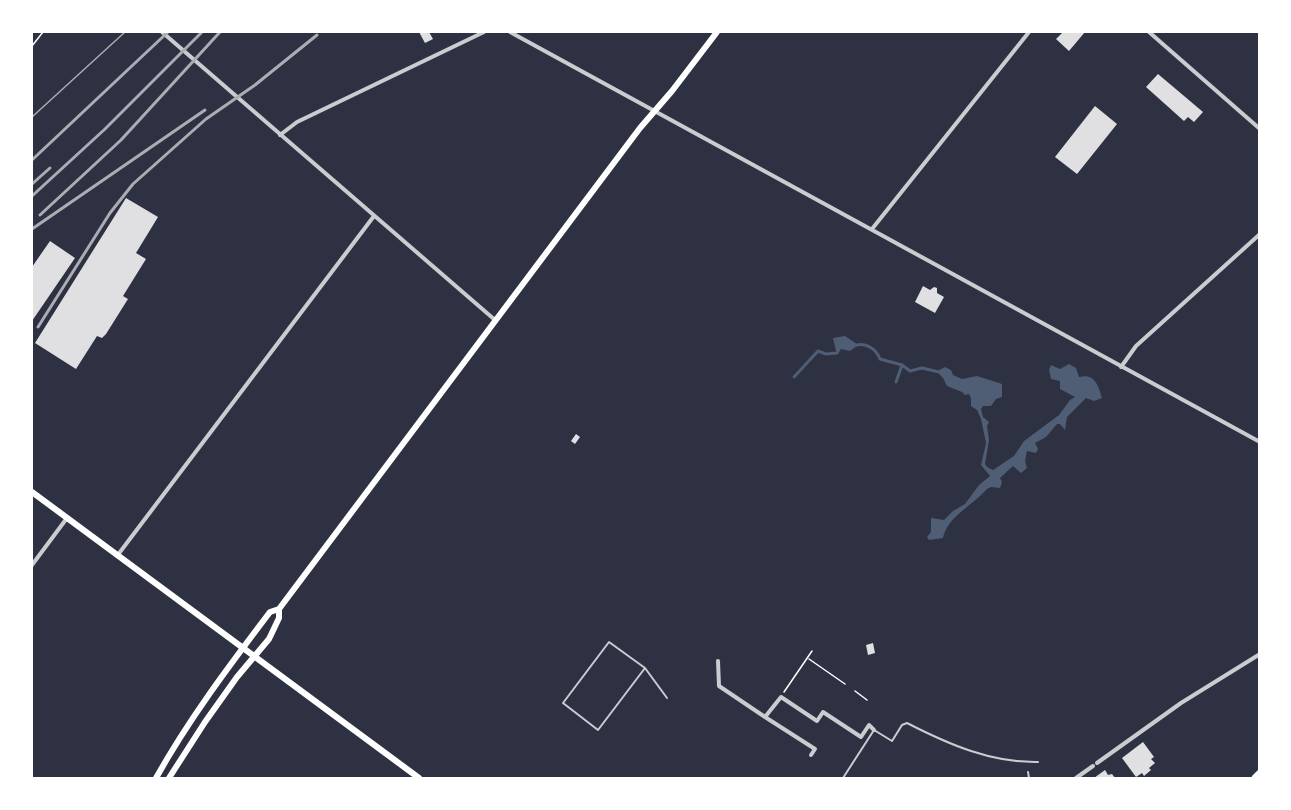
<!DOCTYPE html>
<style>
body{margin:0}
#map{position:relative;width:1291px;height:810px;overflow:hidden;background:#2d3142;font-family:Helvetica,sans-serif}
canvas{display:block}
.frame{position:absolute;inset:0;border:33px solid #fff;pointer-events:none}
</style>
<div id="map">
<canvas width="1291" height="810"></canvas>
<div class="frame"></div>
</div>
<script>
const ctx = document.querySelector('canvas').getContext('2d');
ctx.lineJoin = 'round';
function fill(path, color) { ctx.fillStyle = color; ctx.fill(path, 'evenodd'); }
function strokePath(path, color, width, dash) { ctx.strokeStyle = color; ctx.lineWidth = width; ctx.lineCap = dash ? 'butt' : 'round'; ctx.setLineDash(dash || []); ctx.stroke(path); }
fill(new Path2D(`
 M 845,336 L 857,344 L 857,346 L 850,351 L 841,349 L 838,354 L 836,351 L 833,338 Z
 M 1051,365 L 1060,369 L 1069,364 L 1076,368 L 1079,377 C 1095,373 1098,385 1102,398 L 1094,401 L 1086,398 L 1067,417 L 1065,430 L 1060,424 L 1057,424 L 1046,437 L 1035,443 L 1038,449 L 1036,453 L 1027,451 L 1025,461 L 1027,468 L 1021,473 L 1013,466 L 1000,478 L 1002,482 L 1000,488 L 991,487 L 987,489 C 972,506 948,516 943,538 L 929,540 L 927,537 L 931,532 L 931,518 L 944,520 L 953,511 L 965,504 L 979,485 L 990,476 L 981,465 L 986,443 L 981,419 L 977,410 L 971,406 L 971,398 L 969,394 L 965,395 L 962,392 L 947,386 L 943,378 L 939,374 L 939,370 L 945,367 L 951,370 L 953,375 L 962,379 L 977,376 L 1002,384 L 1002,397 L 996,399 L 991,406 L 983,406 L 981,409 L 983,417 L 989,422 L 987,426 L 989,440 L 985,464 L 987,467 L 993,470 L 1014,456 L 1024,441 L 1059,415 L 1070,400 L 1075,397 L 1060,389 L 1060,381 L 1051,379 L 1049,370 Z`), '#4f5d75');
strokePath(new Path2D(`
 M 857,345 C 867,343 876,349 880,359 L 902,365 L 910,371 L 922,368 L 939,372
 M 794,377 L 818,351 L 826,354 L 837,353
 M 896,382 L 902,365`), '#4f5d75', 3);
fill(new Path2D(`
 M 419,32 L 429,32 L 433,39 L 425,43 Z
 M 1063,32 L 1085,32 L 1069,51 L 1056,39 Z
 M 1158,74 L 1203,112 L 1194,122 L 1188,117 L 1184,121 L 1146,87 Z
 M 1095,106 L 1117,124 L 1077,174 L 1055,157 Z
 M 126,198 L 158,217 L 136,253 L 146,259 L 123,296 L 128,299 L 106,334 L 102,338 L 97,336 L 76,369 L 35,343 Z
 M 50,241 L 75,258 L 32,321 L 32,267 Z
 M 923,286 L 930,290 L 934,287 L 937,288 L 937,293 L 944,297 L 935,313 L 915,302 Z
 M 576,434 L 580,437 L 575,444 L 571,441 Z
 M 873,643 L 875,653 L 868,655 L 866,645 Z
 M 1143,742 L 1154,757 L 1151,759 L 1155,763 L 1149,768 L 1151,770 L 1144,776 L 1142,773 L 1136,777 L 1122,758 Z
 M 1105,770 L 1108,775 L 1112,774 L 1115,778 L 1094,778 Z`), '#e0e0e3');
strokePath(new Path2D(`
 M 32,46 L 43,32
 M 809,659 L 845,684
 M 855,691 L 867,700
 M 784,692 L 812,651`), '#fff', 1.5);
strokePath(new Path2D(`
 M 645,668 L 598,730 L 563,703 L 609,642 L 645,668 L 667,698
 M 1028,772 L 1029,778
 M 843,778 L 874,730 L 892,741 L 902,725 L 907,723 C 948,744 991,763 1038,762`), '#caccd0', 2);
strokePath(new Path2D(`
 M 162,32 L 495,320
 M 510,32 L 1260,442
 M 1149,32 L 1260,129
 M 280,135 L 297,122 L 484,32
 M 872,229 L 1029,32
 M 1121,367 L 1136,346 L 1260,234
 M 117,556 L 374,216
 M 32,565 L 67,518
 M 718,661 L 719,686 L 765,717
 M 811,755 L 815,749 L 765,717 L 781,697 L 817,721 L 823,712 L 861,737 L 869,725 L 874,730
 M 1097,763 L 1181,703 L 1260,654
 M 1076,778 L 1093,766`), '#caccd0', 4);
strokePath(new Path2D(`
 M 32,492 L 419,778
 M 156,778 C 189,719 229,666 270,612 L 279,609 L 640,128 L 672,91 L 717,32
 M 169,778 L 205,722 L 237,677 L 269,639 L 279,618 L 279,609`), '#fff', 6);
strokePath(new Path2D(`
 M 1255,778 L 1260,773`), '#fff', 7);
strokePath(new Path2D(`
 M 32,117 L 125,32`), '#abadb3', 1.5);
strokePath(new Path2D(`
 M 32,160 L 168,32
 M 32,184 L 50,168
 M 32,196 L 105,129 L 202,32
 M 40,215 L 121,140 L 220,32
 M 32,229 L 205,110
 M 38,327 L 110,213 L 133,184 L 206,119 L 255,85 L 317,35`), '#abadb3', 3);
</script>
